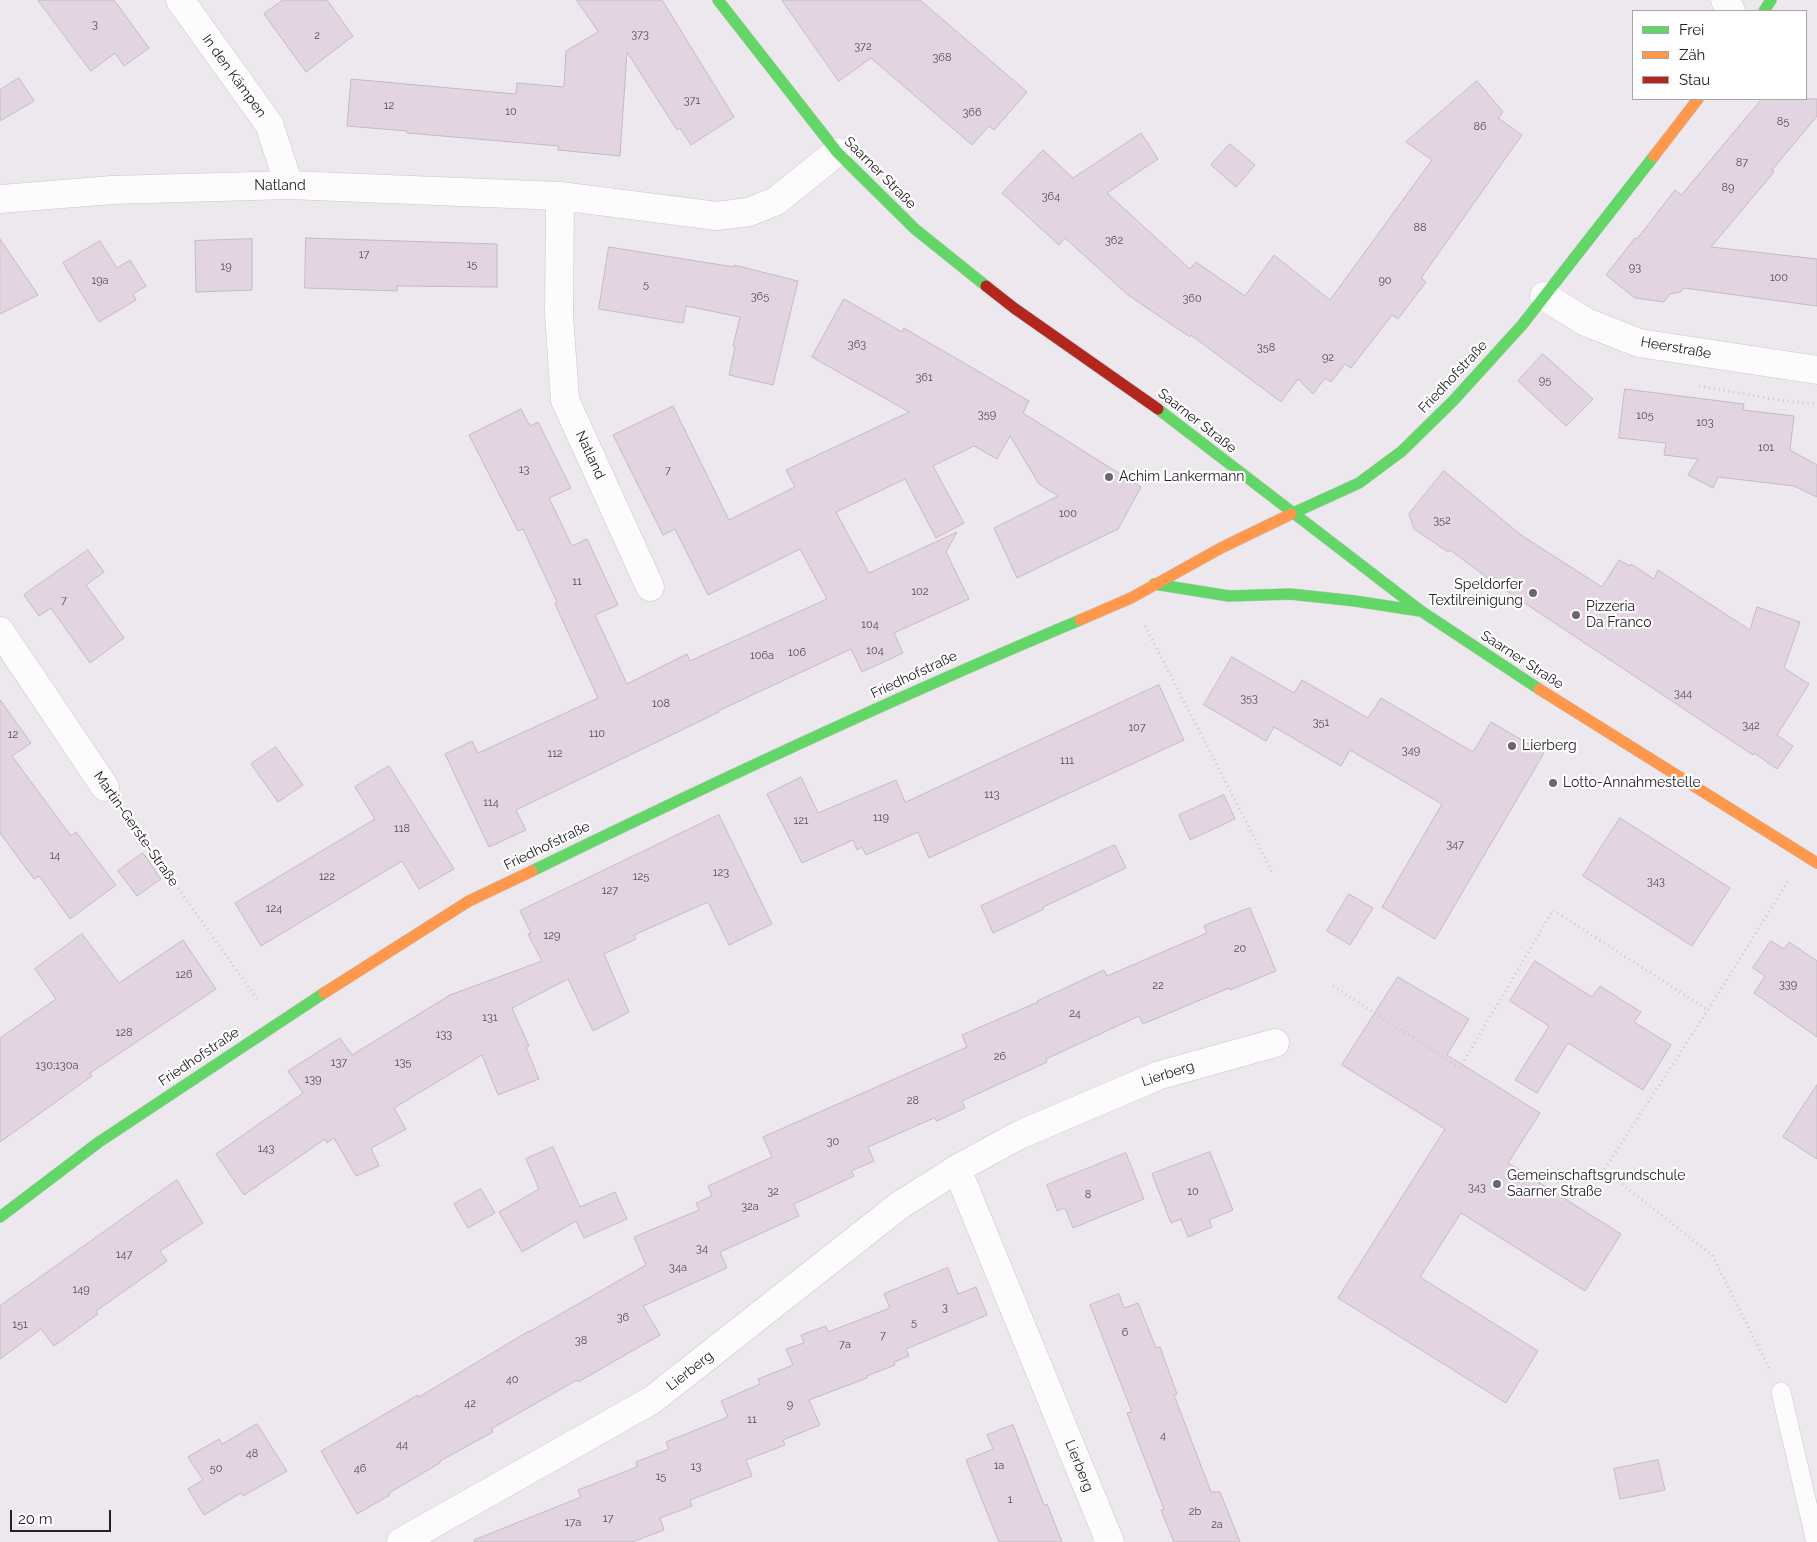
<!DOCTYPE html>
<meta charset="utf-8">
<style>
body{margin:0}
#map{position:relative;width:1817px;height:1542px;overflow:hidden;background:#ede8ed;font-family:Raleway,sans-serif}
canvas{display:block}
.legend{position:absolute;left:1632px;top:10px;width:175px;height:90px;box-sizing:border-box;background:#fff;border:1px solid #a7a6a7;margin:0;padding:6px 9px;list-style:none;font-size:15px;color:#242124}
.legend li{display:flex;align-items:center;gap:10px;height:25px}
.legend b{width:25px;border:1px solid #a7a6a7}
.scale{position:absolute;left:10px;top:1510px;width:101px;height:22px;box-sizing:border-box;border:2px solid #242124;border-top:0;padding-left:6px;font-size:15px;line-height:18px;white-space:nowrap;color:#242124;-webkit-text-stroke:4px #fff;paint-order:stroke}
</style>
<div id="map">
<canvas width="1817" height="1542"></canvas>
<ul class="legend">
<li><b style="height:6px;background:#63d668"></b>Frei</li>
<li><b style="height:6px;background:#ff974d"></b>Zäh</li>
<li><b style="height:6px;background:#b3261e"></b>Stau</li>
</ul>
<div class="scale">20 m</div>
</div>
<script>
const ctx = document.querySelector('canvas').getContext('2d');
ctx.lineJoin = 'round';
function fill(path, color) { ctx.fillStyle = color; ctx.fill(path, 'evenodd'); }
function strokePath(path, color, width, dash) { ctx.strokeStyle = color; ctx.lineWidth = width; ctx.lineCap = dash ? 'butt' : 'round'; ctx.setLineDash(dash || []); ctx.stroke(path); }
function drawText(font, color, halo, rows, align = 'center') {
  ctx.font = font + ' Raleway,sans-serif'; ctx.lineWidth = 4.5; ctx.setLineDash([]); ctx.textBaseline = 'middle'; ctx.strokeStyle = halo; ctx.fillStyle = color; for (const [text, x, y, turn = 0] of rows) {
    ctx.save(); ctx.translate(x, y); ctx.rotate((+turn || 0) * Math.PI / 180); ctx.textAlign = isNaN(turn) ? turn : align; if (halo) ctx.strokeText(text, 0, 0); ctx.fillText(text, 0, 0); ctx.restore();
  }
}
const building = new Path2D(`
 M 38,0 L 114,0 L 149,48 L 124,66 L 115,53 L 91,71 Z
 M 283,0 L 327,0 L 353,36 L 306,72 L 264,14 Z
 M 577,0 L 662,0 L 734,117 L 691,145 L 680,128 L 677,130 L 627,52 L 620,156 L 558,150 L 559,146 L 407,133 L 407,131 L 347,126 L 351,79 L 516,94 L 517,83 L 564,87 L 566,51 L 598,32 Z
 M 782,0 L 920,0 L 1027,92 L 994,130 L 989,126 L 972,145 L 871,58 L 839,81 Z
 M 19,78 L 34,101 L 0,121 L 0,90 Z
 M 1477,81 L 1503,112 L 1498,118 L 1522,135 L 1421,278 L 1426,282 L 1398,319 L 1392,315 L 1351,368 L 1345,364 L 1331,382 L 1325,378 L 1313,394 L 1298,379 L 1281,402 L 1191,335 L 1190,337 L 1128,295 L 1065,238 L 1059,245 L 1002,193 L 1043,150 L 1073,178 L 1141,133 L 1158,159 L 1107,193 L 1190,269 L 1196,262 L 1245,296 L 1274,255 L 1330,300 L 1432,160 L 1406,142 Z
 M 1762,99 L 1817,99 L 1817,116 L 1772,170 L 1774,172 L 1711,247 L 1817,259 L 1817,306 L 1684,288 L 1680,292 L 1670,294 L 1664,302 L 1635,298 L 1606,275 L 1635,238 L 1637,239 L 1675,190 L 1681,195 Z
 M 1230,144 L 1255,165 L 1236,187 L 1211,165 Z
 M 306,238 L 497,244 L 497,287 L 397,286 L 397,291 L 305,288 Z
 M 0,239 L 38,295 L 0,314 Z
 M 252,239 L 252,290 L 196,292 L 195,241 Z
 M 100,241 L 117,268 L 130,260 L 146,286 L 133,294 L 136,300 L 99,322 L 63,263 Z
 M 609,247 L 734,267 L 734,265 L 798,281 L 773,385 L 729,375 L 735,348 L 733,346 L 740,317 L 686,306 L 683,323 L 599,309 Z
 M 844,299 L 902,332 L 904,328 L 1029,401 L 1023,413 L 1141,487 L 1118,529 L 1017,578 L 994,528 L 1058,496 L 1039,484 L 1010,436 L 997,459 L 974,446 L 933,466 L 964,523 L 936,538 L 905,479 L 836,512 L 869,573 L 957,532 L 946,552 L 969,599 L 894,633 L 903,653 L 862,672 L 851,649 L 718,711 L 719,712 L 516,810 L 526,830 L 489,847 L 445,754 L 472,741 L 478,753 L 598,698 L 555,604 L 557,602 L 523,529 L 518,531 L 469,435 L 521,409 L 530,426 L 538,422 L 571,488 L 549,498 L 572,546 L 587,539 L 618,605 L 595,615 L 627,684 L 687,654 L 690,661 L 827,599 L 800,549 L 708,595 L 675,529 L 663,535 L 613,435 L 673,406 L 729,520 L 795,487 L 786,470 L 909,412 L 812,357 Z
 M 1543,354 L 1593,399 L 1566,426 L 1518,381 Z
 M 1625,389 L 1744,404 L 1743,410 L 1794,416 L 1790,450 L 1817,465 L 1817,497 L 1794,486 L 1718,477 L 1713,488 L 1688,475 L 1698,459 L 1664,455 L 1666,443 L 1619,438 Z
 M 1444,471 L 1521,535 L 1602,587 L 1619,560 L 1630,566 L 1631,564 L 1654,579 L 1658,570 L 1750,630 L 1757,607 L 1800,622 L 1784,668 L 1809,684 L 1777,735 L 1793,746 L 1777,769 L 1754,753 L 1753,755 L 1493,582 L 1450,550 L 1448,552 L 1414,529 L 1409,514 Z
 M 88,550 L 104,572 L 86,585 L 124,638 L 90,663 L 51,608 L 39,616 L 24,595 Z
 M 1232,657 L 1294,693 L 1302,680 L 1368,718 L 1381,698 L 1473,752 L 1491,722 L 1544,753 L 1435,939 L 1382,907 L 1442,804 L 1350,750 L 1341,766 L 1274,727 L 1266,741 L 1204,705 Z
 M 1159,685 L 1184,740 L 929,858 L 918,832 L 866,855 L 862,847 L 857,850 L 853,840 L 802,863 L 767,794 L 801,777 L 818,813 L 896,780 L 905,802 Z
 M 0,700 L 31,743 L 12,756 L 71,836 L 76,832 L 116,885 L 70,919 L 39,876 L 34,879 L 0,833 Z
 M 276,747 L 303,785 L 278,802 L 251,764 Z
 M 389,766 L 454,869 L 419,889 L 402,861 L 261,946 L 235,903 L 375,819 L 355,787 Z
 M 1224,795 L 1235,819 L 1190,840 L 1179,815 Z
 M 719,815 L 772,924 L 729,945 L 708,902 L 634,935 L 636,939 L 604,954 L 629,1012 L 593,1031 L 568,979 L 512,1008 L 529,1046 L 526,1047 L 539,1079 L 498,1095 L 482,1055 L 394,1108 L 406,1129 L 371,1148 L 379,1166 L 356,1176 L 334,1138 L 327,1143 L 325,1139 L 244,1195 L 216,1154 L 303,1093 L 288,1071 L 340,1038 L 352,1055 L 450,995 L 542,961 L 528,934 L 531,933 L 520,911 Z
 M 1620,818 L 1730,888 L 1692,946 L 1583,876 Z
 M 1115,845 L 1126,868 L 1043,907 L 1044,909 L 993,933 L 981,906 Z
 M 143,853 L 161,879 L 137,896 L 118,871 Z
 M 1349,894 L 1373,908 L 1350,945 L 1327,931 Z
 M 1250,908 L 1276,971 L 1230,990 L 1229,988 L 1143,1024 L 1139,1016 L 1046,1059 L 1047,1062 L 962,1101 L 965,1108 L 937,1121 L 934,1118 L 868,1147 L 874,1161 L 851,1171 L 854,1176 L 794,1204 L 799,1216 L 720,1252 L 727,1268 L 643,1306 L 660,1335 L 578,1382 L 577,1380 L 491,1429 L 493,1432 L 440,1461 L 440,1463 L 389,1493 L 390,1495 L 357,1514 L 321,1451 L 418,1395 L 419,1397 L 529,1331 L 529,1332 L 646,1265 L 634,1237 L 699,1210 L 696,1203 L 712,1196 L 708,1186 L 772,1157 L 763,1137 L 967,1047 L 962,1035 L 1038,1002 L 1037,1001 L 1104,970 L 1107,976 L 1207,933 L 1204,926 Z
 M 82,934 L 119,983 L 183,940 L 216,989 L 90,1073 L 92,1076 L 0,1142 L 0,1038 L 56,999 L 35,969 Z
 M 1771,941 L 1784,949 L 1789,942 L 1817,961 L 1817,1037 L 1754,993 L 1765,976 L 1753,968 Z
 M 1535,961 L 1592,997 L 1600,986 L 1641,1012 L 1634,1022 L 1671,1045 L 1643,1090 L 1568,1043 L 1537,1093 L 1515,1080 L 1549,1026 L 1510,1001 Z
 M 1398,977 L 1469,1019 L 1447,1055 L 1540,1113 L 1508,1163 L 1621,1234 L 1585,1291 L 1461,1213 L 1420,1277 L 1538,1351 L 1506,1403 L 1338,1298 L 1445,1129 L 1342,1065 Z
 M 1817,1085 L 1817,1159 L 1783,1137 Z
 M 553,1147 L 580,1207 L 615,1192 L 627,1219 L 584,1238 L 576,1221 L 522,1252 L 499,1212 L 539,1189 L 526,1159 Z
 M 1210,1152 L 1233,1210 L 1209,1220 L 1212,1227 L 1188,1237 L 1181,1219 L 1171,1223 L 1152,1174 Z
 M 1126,1153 L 1144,1199 L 1073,1228 L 1065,1208 L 1057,1211 L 1047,1185 Z
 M 177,1180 L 203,1223 L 160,1251 L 167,1261 L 96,1311 L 98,1314 L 54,1346 L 41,1329 L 0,1359 L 0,1306 Z
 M 481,1189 L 495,1213 L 468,1228 L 454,1204 Z
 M 948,1268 L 958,1294 L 976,1287 L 987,1315 L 906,1349 L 909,1356 L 894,1362 L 895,1365 L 867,1376 L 867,1378 L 809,1400 L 820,1425 L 783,1440 L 785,1445 L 746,1460 L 752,1476 L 690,1500 L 692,1506 L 660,1518 L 664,1530 L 632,1542 L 474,1542 L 474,1540 L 581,1497 L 578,1490 L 637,1467 L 636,1462 L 669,1449 L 666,1442 L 728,1417 L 721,1401 L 760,1384 L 758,1379 L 793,1365 L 786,1349 L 804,1343 L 801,1335 L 826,1326 L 828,1332 L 890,1308 L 884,1294 Z
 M 1119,1294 L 1124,1308 L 1138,1303 L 1156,1348 L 1160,1347 L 1177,1394 L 1174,1395 L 1211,1492 L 1220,1492 L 1240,1542 L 1174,1542 L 1161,1510 L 1164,1509 L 1127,1413 L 1132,1412 L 1090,1305 Z
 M 257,1424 L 287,1471 L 243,1496 L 241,1493 L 204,1515 L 188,1489 L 203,1480 L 188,1457 L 219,1439 L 222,1444 Z
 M 1013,1425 L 1044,1505 L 1047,1504 L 1062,1542 L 999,1542 L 966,1460 L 993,1449 L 987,1435 Z
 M 1658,1460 L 1665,1490 L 1620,1499 L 1614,1469 Z`);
fill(building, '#e3d4e2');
strokePath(building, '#c0bdc0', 1);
const lane = new Path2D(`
 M 1781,1392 L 1816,1542`);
const street = new Path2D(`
 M 180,0 L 269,124 L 289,185
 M 1725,0 L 1731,11
 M 560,196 L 559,315 L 565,400 L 650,587
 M 0,199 L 112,190 L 289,185 L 560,196 L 717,216 L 749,212 L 776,201 L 837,152
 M 1544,296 L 1586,322 L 1639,343 L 1817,370
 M 0,631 L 105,787
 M 957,1169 L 1110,1542
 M 401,1542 L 652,1400 L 900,1205 L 957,1169 L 1019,1135 L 1160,1075 L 1275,1043`);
const fast = new Path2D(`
 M 718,0 L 837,152 L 915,229 L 986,286
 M 1764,11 L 1771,0
 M 1158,409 L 1421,611 L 1539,689
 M 1291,514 L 1359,483 L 1402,451 L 1453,401 L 1522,325 L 1654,156
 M 1154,584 L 1229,596 L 1290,594 L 1355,601 L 1420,611
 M 532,871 C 712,783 894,698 1080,620
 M 0,1217 L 99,1142 L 324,993`);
const slow = new Path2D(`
 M 1654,156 L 1698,99
 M 1080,620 L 1131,598 L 1221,548 L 1291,514
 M 1539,689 L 1817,863
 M 324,993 L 469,901 L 532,871`);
const jam = new Path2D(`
 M 986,286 L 1014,308 L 1158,409`);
strokePath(lane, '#cac7ca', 20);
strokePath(street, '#cac7ca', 29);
strokePath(fast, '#cac7ca', 12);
strokePath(slow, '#cac7ca', 12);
strokePath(jam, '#cac7ca', 12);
strokePath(new Path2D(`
 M 1699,386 L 1785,401 L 1817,404
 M 1145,626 L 1272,872
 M 123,811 L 257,999
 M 1333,986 L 1460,1068 L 1553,910 L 1708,1010
 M 1769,1368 L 1712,1255 L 1604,1170 L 1708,1010 L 1788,881`), '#cac9ca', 3, [1, 4]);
strokePath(lane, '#fcfcfc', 19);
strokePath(street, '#fcfcfc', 28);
strokePath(fast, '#63d668', 11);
strokePath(slow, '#ff974d', 11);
strokePath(jam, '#b3261e', 11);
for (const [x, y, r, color] of [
 [1109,477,5,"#6a676a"],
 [1533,593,5,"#6a676a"],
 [1576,615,5,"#6a676a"],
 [1512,746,5,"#6a676a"],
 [1553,783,5,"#6a676a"],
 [1497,1184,5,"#6a676a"]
]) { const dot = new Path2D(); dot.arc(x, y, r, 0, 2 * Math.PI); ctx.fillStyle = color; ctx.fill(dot); strokePath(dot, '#fff', 2); }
drawText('11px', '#544e54', null, [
 ["3",95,25],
 ["373",640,35],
 ["2",317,36],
 ["372",863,47],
 ["368",942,58],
 ["371",692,101],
 ["12",389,106],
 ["10",511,112],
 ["366",972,113],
 ["85",1783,122],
 ["86",1480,127],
 ["87",1742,163],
 ["89",1728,188],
 ["364",1051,197],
 ["88",1420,228],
 ["362",1114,241],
 ["17",364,255],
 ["15",472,265],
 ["19",226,267],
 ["93",1635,268],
 ["100",1779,278],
 ["19a",100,281],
 ["90",1385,281],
 ["5",646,285],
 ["365",760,297],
 ["360",1192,299],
 ["363",857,345],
 ["358",1266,348],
 ["92",1328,358],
 ["361",924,378],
 ["95",1545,381],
 ["359",987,415],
 ["105",1645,416],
 ["103",1705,423],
 ["101",1766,448],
 ["13",524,470],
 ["7",668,471],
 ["100",1068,514],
 ["352",1442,521],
 ["11",577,582],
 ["102",920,592],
 ["7",64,601],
 ["104",870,625],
 ["104",875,651],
 ["106",797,653],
 ["106a",762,656],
 ["344",1683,694],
 ["353",1249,699],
 ["108",661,704],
 ["351",1321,723],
 ["342",1751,726],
 ["107",1137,728],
 ["110",597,734],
 ["12",13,735],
 ["349",1411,751],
 ["112",555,754],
 ["111",1067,761],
 ["113",992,795],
 ["114",491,803],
 ["119",881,818],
 ["121",801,821],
 ["118",402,829],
 ["347",1455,845],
 ["14",55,856],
 ["123",721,873],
 ["122",327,877],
 ["125",641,877],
 ["343",1656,882],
 ["127",610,891],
 ["124",274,909],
 ["129",552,936],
 ["20",1240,949],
 ["126",184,975],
 ["339",1788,985],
 ["22",1158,986],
 ["24",1075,1014],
 ["131",490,1018],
 ["128",124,1033],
 ["133",444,1035],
 ["26",1000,1057],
 ["137",339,1063],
 ["135",403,1063],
 ["130;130a",57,1066],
 ["139",313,1080],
 ["28",913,1101],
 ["30",833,1142],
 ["143",266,1149],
 ["343",1477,1188],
 ["32",773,1192],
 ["10",1193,1192],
 ["8",1088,1195],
 ["32a",750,1207],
 ["34",702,1249],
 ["147",124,1255],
 ["34a",678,1268],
 ["149",81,1290],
 ["3",945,1308],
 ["36",623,1318],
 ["5",914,1323],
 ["151",20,1325],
 ["6",1125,1333],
 ["7",883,1336],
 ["38",581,1341],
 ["7a",845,1345],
 ["40",512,1380],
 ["42",470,1404],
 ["9",790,1405],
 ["11",752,1420],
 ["4",1163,1436],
 ["44",402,1445],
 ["48",252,1454],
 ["1a",999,1466],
 ["13",696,1467],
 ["50",216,1469],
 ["46",360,1469],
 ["15",661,1477],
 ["1",1010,1500],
 ["2b",1195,1512],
 ["17",608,1519],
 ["17a",573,1523],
 ["2a",1217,1525]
]);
drawText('14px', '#242124', '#fff', [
 ["In den Kämpen",234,76,54],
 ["Saarner Straße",880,173,45],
 ["Natland",280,186],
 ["Heerstraße",1676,348,10],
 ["Friedhofstraße",1453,377,-47],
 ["Saarner Straße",1197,421,38],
 ["Natland",590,455,65],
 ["Saarner Straße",1522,660,33],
 ["Friedhofstraße",914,675,-25],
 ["Martin-Gerste-Straße",136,829,55],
 ["Friedhofstraße",547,846,-26],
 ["Friedhofstraße",199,1057,-34],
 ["Lierberg",1168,1074,-18],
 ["Lierberg",690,1371,-38],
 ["Lierberg",1079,1466,68]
]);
drawText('14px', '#242124', '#fff', [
 ["Achim Lankermann",1119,477],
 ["Speldorfer",1523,585,"right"],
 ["Textilreinigung",1523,601,"right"],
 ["Pizzeria",1586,607],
 ["Da Franco",1586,623],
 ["Lierberg",1522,746],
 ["Lotto-Annahmestelle",1563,783],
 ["Gemeinschaftsgrundschule",1507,1176],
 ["Saarner Straße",1507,1192]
], 'left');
</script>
